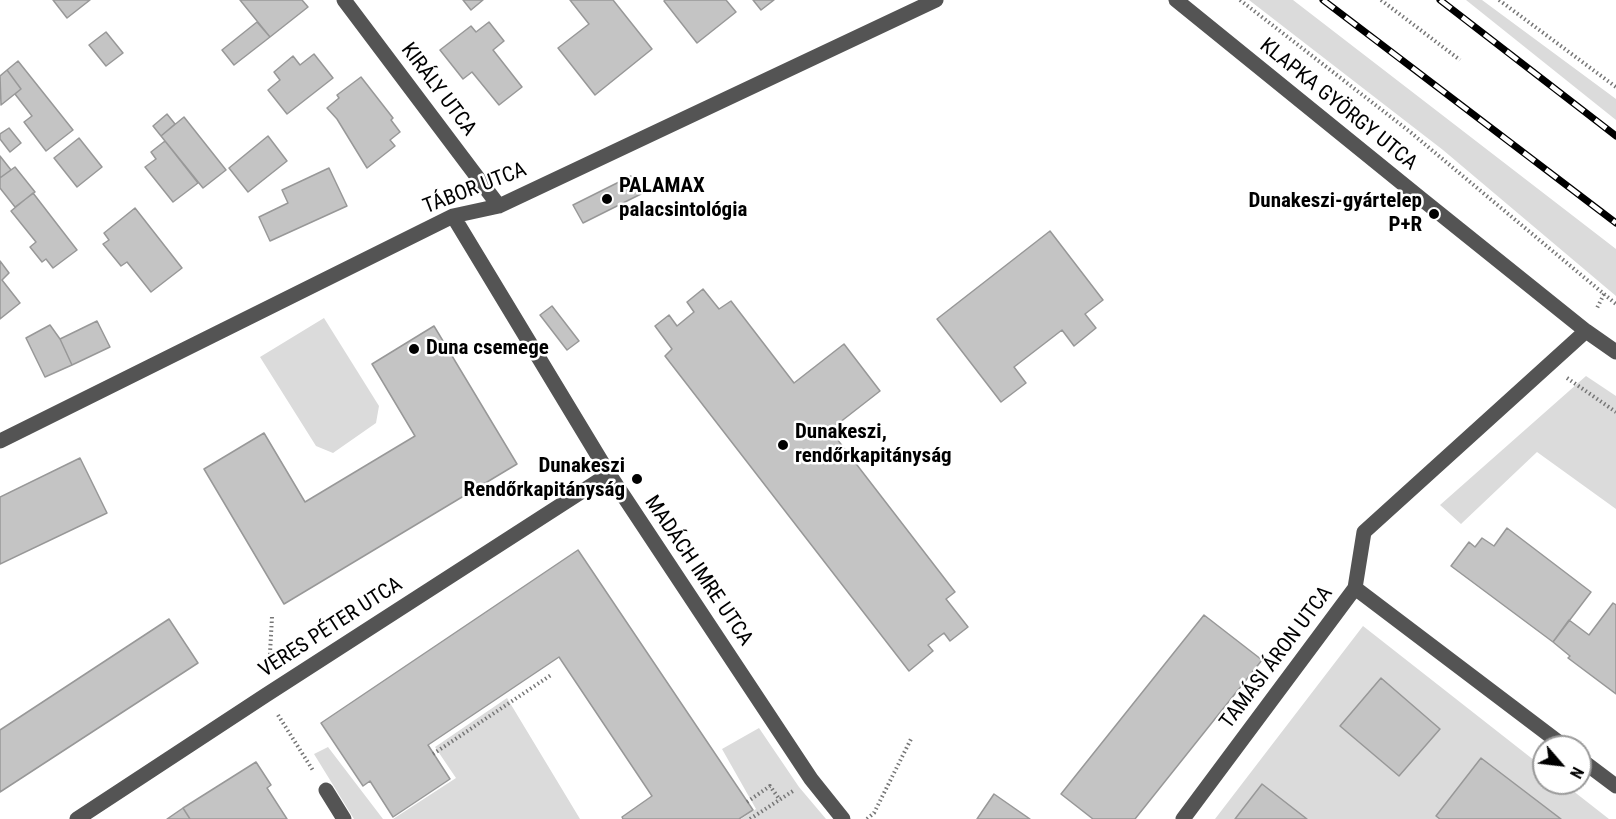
<!DOCTYPE html>
<meta charset="utf-8">
<style>
body{margin:0}
#map{position:relative;width:1616px;height:819px;overflow:hidden;background:#fff;font-family:"Roboto Condensed",sans-serif}
canvas{display:block}
.north{position:absolute;left:1532px;top:735px;width:60px;height:60px;box-sizing:border-box;background:#fff;border:2px solid #999;border-radius:50%;rotate:118deg;font-size:16px;font-weight:700;line-height:24px;text-align:center;color:#000}
.north::after{content:'';display:block;margin:auto;width:21px;height:27px;background:#000;clip-path:polygon(50% 0,100% 100%,50% 72%,0 100%)}
</style>
<div id="map">
<canvas width="1616" height="819"></canvas>
<div class="north">N</div>
</div>
<script>
const ctx = document.querySelector('canvas').getContext('2d');
ctx.lineJoin = 'round';
function fill(path, color) { ctx.fillStyle = color; ctx.fill(path, 'evenodd'); }
function strokePath(path, color, width, dash) { ctx.strokeStyle = color; ctx.lineWidth = width; ctx.lineCap = dash ? 'butt' : 'round'; ctx.setLineDash(dash || []); ctx.stroke(path); }
function drawText(font, color, halo, rows, align = 'center') {
  ctx.font = font + ' "Roboto Condensed",sans-serif'; ctx.lineWidth = 5; ctx.setLineDash([]); ctx.textBaseline = 'middle'; ctx.strokeStyle = halo; ctx.fillStyle = color; for (const [text, x, y, turn = 0] of rows) {
    ctx.save(); ctx.translate(x, y); ctx.rotate((+turn || 0) * Math.PI / 180); ctx.textAlign = isNaN(turn) ? turn : align; if (halo) ctx.strokeText(text, 0, 0); ctx.fillText(text, 0, 0); ctx.restore();
  }
}
fill(new Path2D(`
 M 1249,0 L 1293,0 L 1616,249 L 1616,296 L 1443,150 Z
 M 1466,0 L 1482,0 L 1616,99 L 1616,120 Z
 M 324,318 L 379,406 L 376,423 L 333,453 L 316,446 L 260,357 Z
 M 1586,376 L 1616,396 L 1616,509 L 1537,452 L 1461,524 L 1440,505 Z
 M 1363,626 L 1544,768 L 1544,783 L 1563,783 L 1609,819 L 1215,819 Z
 M 507,698 L 580,819 L 393,819 L 456,778 L 435,747 Z
 M 759,728 L 799,787 L 826,819 L 741,819 L 756,809 L 722,749 Z
 M 328,747 L 383,819 L 354,819 L 314,754 Z`), '#dbdbdb');
const building = new Path2D(`
 M 53,0 L 90,0 L 67,18 Z
 M 240,0 L 302,0 L 308,7 L 270,37 Z
 M 463,0 L 483,0 L 471,10 Z
 M 570,0 L 613,0 L 652,49 L 595,95 L 558,48 L 589,24 Z
 M 665,0 L 726,0 L 736,12 L 697,43 L 664,1 Z
 M 753,0 L 774,0 L 761,10 Z
 M 257,22 L 270,37 L 234,65 L 222,50 Z
 M 489,22 L 504,41 L 493,50 L 522,87 L 499,105 L 472,72 L 463,79 L 440,50 L 471,26 L 476,32 Z
 M 106,32 L 123,53 L 106,66 L 89,45 Z
 M 314,54 L 333,78 L 287,114 L 268,90 L 280,80 L 274,72 L 293,56 L 300,65 Z
 M 18,61 L 73,130 L 46,151 L 24,122 L 32,116 L 15,94 L 21,89 L 7,70 Z
 M 7,70 L 21,89 L 1,105 L 0,76 Z
 M 361,77 L 393,118 L 391,120 L 400,132 L 390,140 L 395,146 L 367,168 L 337,119 L 327,108 L 339,98 L 337,95 Z
 M 167,114 L 175,124 L 161,136 L 153,126 Z
 M 184,117 L 226,170 L 203,188 L 161,136 Z
 M 9,128 L 21,143 L 10,152 L 0,139 L 0,134 Z
 M 268,136 L 287,161 L 248,192 L 229,168 Z
 M 79,138 L 102,167 L 77,187 L 54,158 Z
 M 165,141 L 198,183 L 173,202 L 145,167 L 156,159 L 151,152 Z
 M 0,156 L 11,170 L 0,178 Z
 M 15,167 L 35,192 L 15,207 L 0,188 L 0,178 Z
 M 329,168 L 347,206 L 270,241 L 259,217 L 288,203 L 282,190 Z
 M 631,176 L 641,194 L 583,223 L 573,205 Z
 M 33,193 L 77,250 L 53,268 L 46,259 L 42,262 L 30,247 L 36,242 L 11,211 Z
 M 135,208 L 182,268 L 151,292 L 127,262 L 121,266 L 103,244 L 109,240 L 104,233 Z
 M 1050,231 L 1103,300 L 1085,314 L 1096,328 L 1074,346 L 1062,330 L 1014,367 L 1026,383 L 1001,402 L 937,319 Z
 M 0,261 L 9,273 L 2,280 L 20,303 L 0,319 Z
 M 703,289 L 719,309 L 731,301 L 794,383 L 844,344 L 880,391 L 830,430 L 955,592 L 946,599 L 968,627 L 950,641 L 944,633 L 928,645 L 933,651 L 909,671 L 665,356 L 672,349 L 655,326 L 669,315 L 677,326 L 694,312 L 687,302 Z
 M 552,306 L 579,341 L 567,350 L 540,315 Z
 M 97,321 L 110,347 L 72,365 L 60,339 Z
 M 50,325 L 60,339 L 72,365 L 45,377 L 26,338 Z
 M 434,326 L 517,464 L 284,604 L 204,469 L 264,433 L 305,502 L 415,436 L 372,364 Z
 M 80,458 L 107,513 L 0,564 L 0,497 Z
 M 1507,528 L 1591,592 L 1553,642 L 1451,566 L 1469,542 L 1475,547 L 1482,538 L 1494,546 Z
 M 578,550 L 753,810 L 739,819 L 623,819 L 622,817 L 652,796 L 559,657 L 428,745 L 450,779 L 393,817 L 370,781 L 363,786 L 321,723 Z
 M 1613,603 L 1616,605 L 1616,694 L 1568,658 L 1570,656 L 1553,642 L 1569,620 L 1589,635 Z
 M 1204,615 L 1262,660 L 1135,819 L 1093,819 L 1061,794 Z
 M 169,619 L 198,663 L 0,792 L 0,730 Z
 M 1381,678 L 1440,729 L 1399,776 L 1340,726 Z
 M 1481,758 L 1561,819 L 1440,819 L 1436,816 Z
 M 256,762 L 271,785 L 267,788 L 287,819 L 190,819 L 183,808 Z
 M 1262,784 L 1307,819 L 1235,819 Z
 M 994,794 L 1030,819 L 977,819 Z
 M 183,808 L 190,819 L 167,819 Z`);
fill(building, '#c4c4c4');
strokePath(building, '#989898', 1.5);
strokePath(new Path2D(`
 M 1240,0 L 1409,131 L 1604,294 L 1596,310
 M 1381,0 L 1460,60
 M 1499,0 L 1616,87
 M 1604,294 L 1616,304
 M 1567,378 L 1616,412
 M 272,617 L 270,653 L 275,664
 M 278,715 L 314,772
 M 433,754 L 551,675
 M 747,802 L 770,786 L 780,800
 M 750,819 L 793,791
 M 867,819 L 874,813 L 911,739`), '#767676', 4, [1.5, 3]);
strokePath(new Path2D(`
 M 344,0 L 499,206
 M 1176,0 L 1424,201 L 1586,331 L 1616,352
 M 453,216 L 609,474 L 811,779 L 843,819
 M 0,441 L 453,216 L 499,206 L 936,0
 M 1355,588 L 1565,747
 M 1580,759 L 1616,786
 M 326,790 L 344,819
 M 77,819 L 266,695 L 609,474
 M 1183,819 L 1355,588 L 1364,532 L 1586,331`), '#545454', 15);
const rail = new Path2D(`
 M 1323,0 L 1616,223
 M 1440,0 L 1616,136`);
strokePath(rail, '#000', 7);
strokePath(rail, '#fff', 4.5, [14]);
for (const [x, y, r, color] of [
 [607,199,6,"#000"],
 [1434,214,6,"#000"],
 [414,349,6,"#000"],
 [783,445,6,"#000"],
 [637,479,6,"#000"]
]) { const dot = new Path2D(); dot.arc(x, y, r, 0, 2 * Math.PI); ctx.fillStyle = color; ctx.fill(dot); strokePath(dot, '#fff', 2); }
drawText('21px', '#000', '#fff', [
 ["KIRÁLY UTCA",438,90,53],
 ["KLAPKA GYÖRGY UTCA",1338,105,39],
 ["TÁBOR UTCA",475,189,-21],
 ["MADÁCH IMRE UTCA",698,571,56],
 ["VERES PÉTER UTCA",331,628,-33],
 ["TAMÁSI ÁRON UTCA",1277,658,-53]
]);
drawText('bold 21px', '#000', '#fff', [
 ["PALAMAX",619,187],
 ["palacsintológia",619,211],
 ["Dunakeszi-gyártelep",1422,202,"right"],
 ["P+R",1422,226,"right"],
 ["Duna csemege",426,349],
 ["Dunakeszi,",795,433],
 ["rendőrkapitányság",795,457],
 ["Dunakeszi",625,467,"right"],
 ["Rendőrkapitányság",625,491,"right"]
], 'left');
</script>
